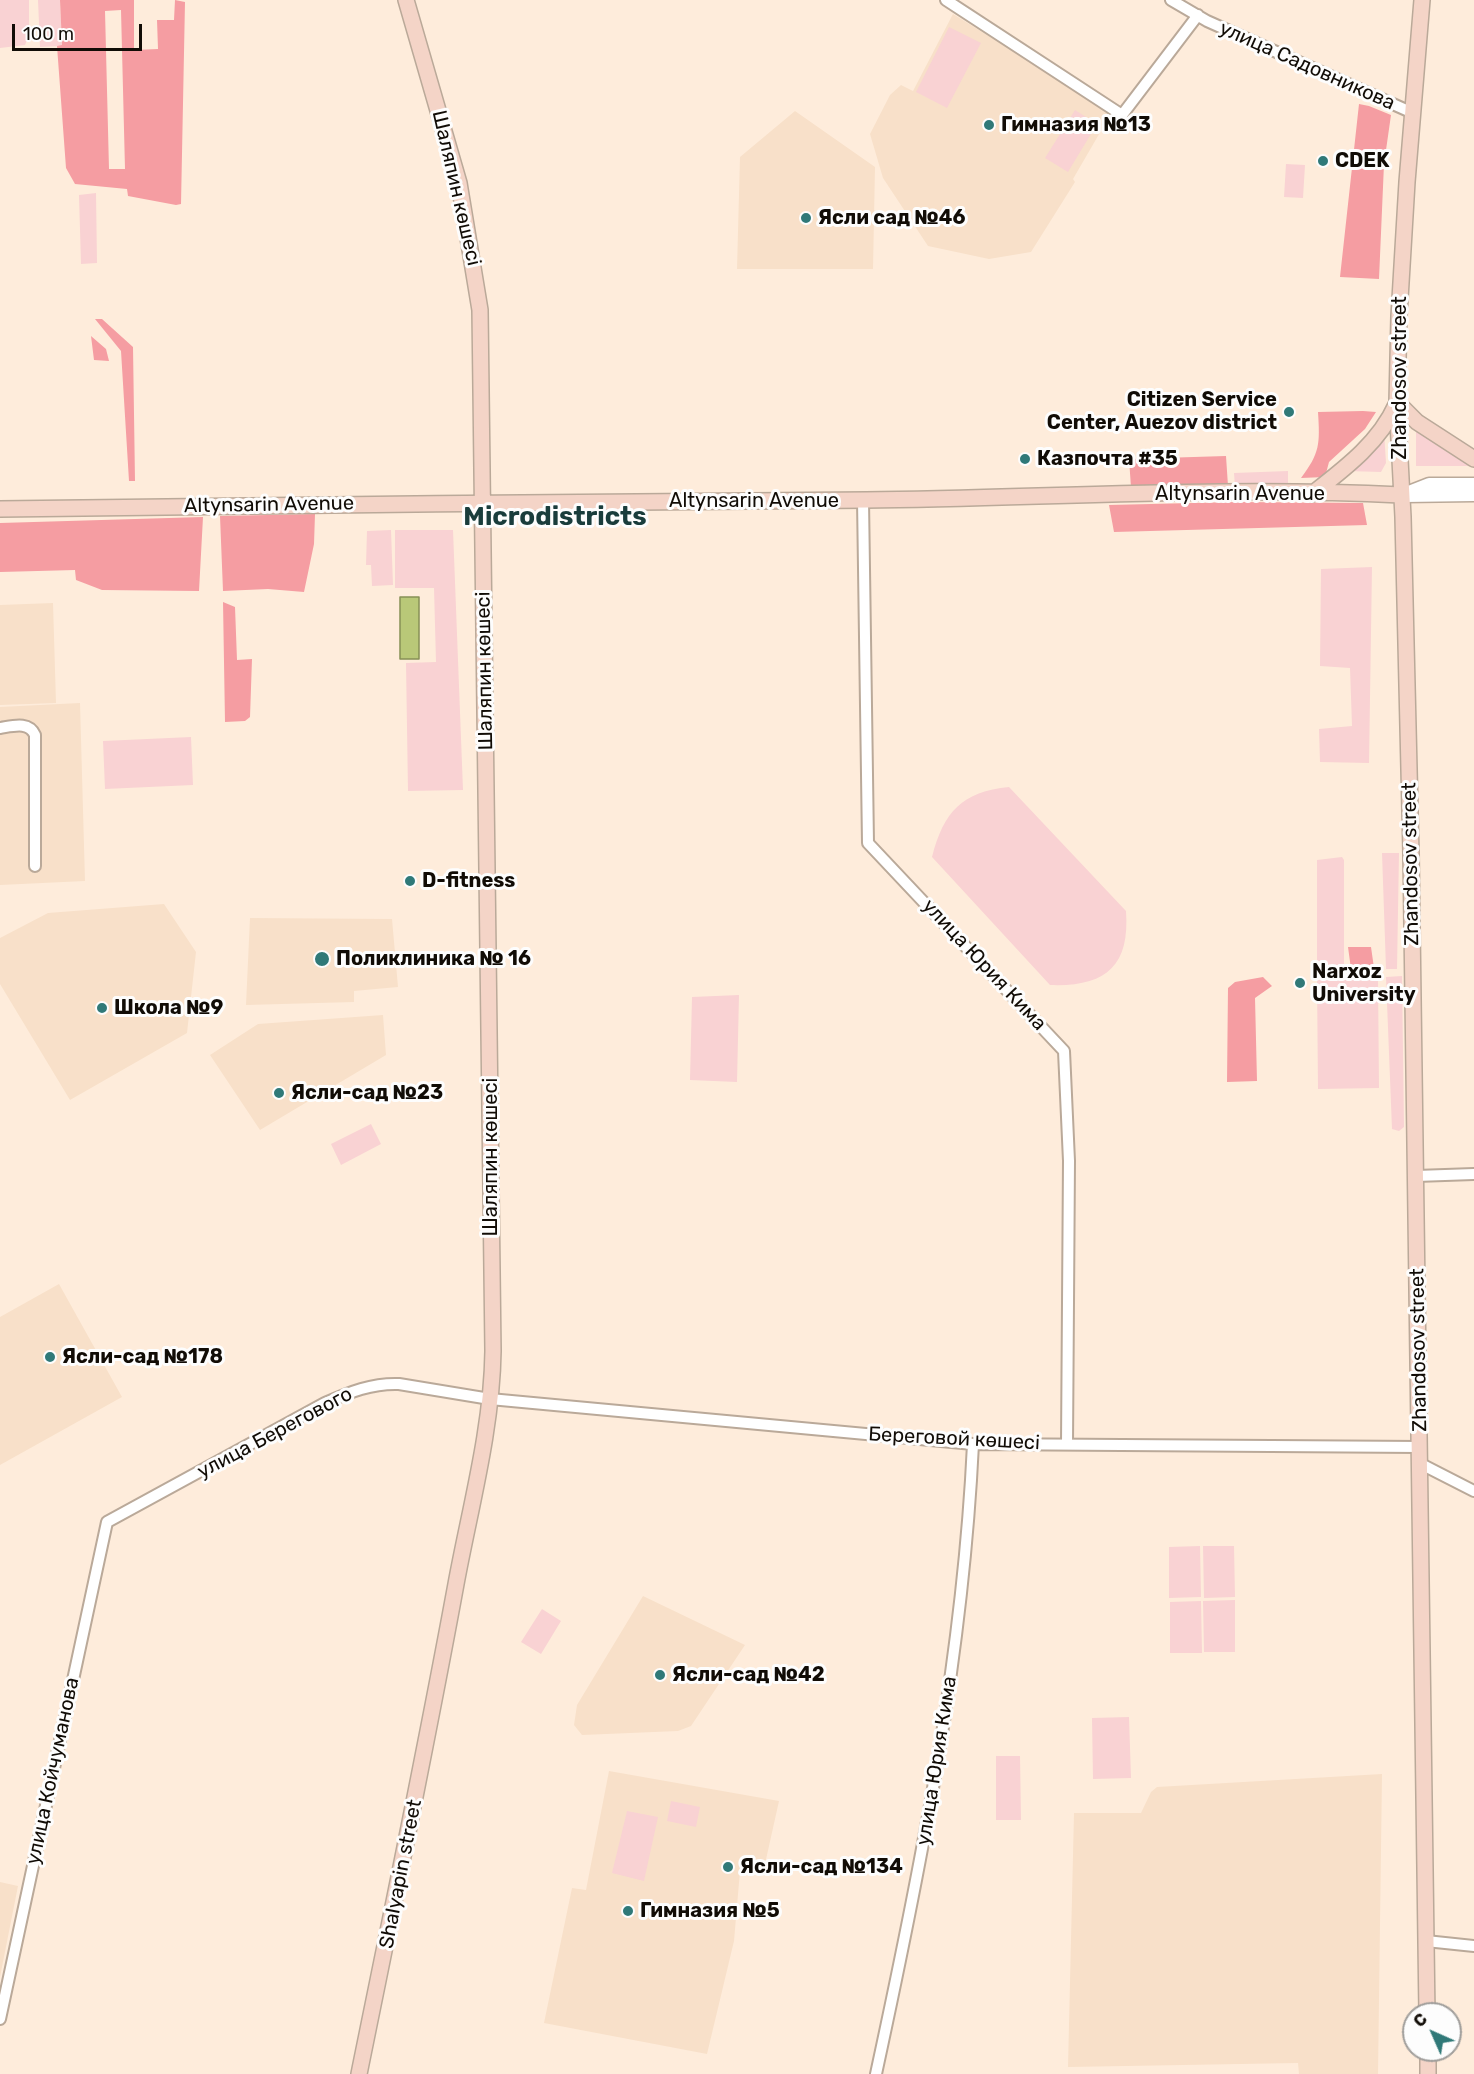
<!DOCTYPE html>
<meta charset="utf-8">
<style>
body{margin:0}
#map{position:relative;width:1474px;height:2074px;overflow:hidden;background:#feecdb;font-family:Rubik,sans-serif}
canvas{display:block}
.north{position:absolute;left:1402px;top:2002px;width:60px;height:60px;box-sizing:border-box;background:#fdfdfd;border:2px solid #9f9d9a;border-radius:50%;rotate:315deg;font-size:16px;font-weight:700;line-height:24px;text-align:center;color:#110c06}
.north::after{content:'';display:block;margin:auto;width:21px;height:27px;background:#307978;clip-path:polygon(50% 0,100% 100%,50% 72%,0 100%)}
.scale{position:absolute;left:12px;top:24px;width:130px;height:27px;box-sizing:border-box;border:3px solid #110c06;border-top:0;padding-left:8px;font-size:18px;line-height:21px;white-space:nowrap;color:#110c06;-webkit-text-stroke:4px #fdfdfd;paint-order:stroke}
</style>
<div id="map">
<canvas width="1474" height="2074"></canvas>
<div class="north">С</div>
<div class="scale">100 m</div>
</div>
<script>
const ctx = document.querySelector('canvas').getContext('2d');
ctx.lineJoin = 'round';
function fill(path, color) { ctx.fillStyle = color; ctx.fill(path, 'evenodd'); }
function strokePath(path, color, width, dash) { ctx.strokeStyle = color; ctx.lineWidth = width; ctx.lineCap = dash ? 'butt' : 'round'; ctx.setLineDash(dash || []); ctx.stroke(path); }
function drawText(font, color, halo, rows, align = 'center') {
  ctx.font = font + ' Rubik,sans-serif'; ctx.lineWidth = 6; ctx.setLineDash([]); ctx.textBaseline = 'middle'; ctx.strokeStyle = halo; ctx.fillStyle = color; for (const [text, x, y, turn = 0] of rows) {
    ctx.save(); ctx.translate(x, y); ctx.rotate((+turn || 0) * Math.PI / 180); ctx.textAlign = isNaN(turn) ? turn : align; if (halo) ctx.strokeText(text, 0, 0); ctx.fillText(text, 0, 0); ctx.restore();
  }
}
fill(new Path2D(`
 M 953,14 L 1106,108 L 1109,117 L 1073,179 L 1075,182 L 1031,252 L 989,259 L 928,246 L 883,178 L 870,134 L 890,95 L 901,85 L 913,91 Z
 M 795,111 L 875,167 L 873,269 L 737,269 L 740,157 Z
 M 53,603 L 56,703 L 0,705 L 0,605 Z
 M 80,703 L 85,881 L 0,885 L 0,707 Z
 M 164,904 L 196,952 L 187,1033 L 70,1100 L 0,984 L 0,938 L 48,913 Z
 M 250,918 L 392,919 L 398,987 L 354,991 L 354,1002 L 246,1005 Z
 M 383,1015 L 386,1055 L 260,1130 L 210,1055 L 258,1024 Z
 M 59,1284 L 122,1397 L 0,1465 L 0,1317 Z
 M 643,1596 L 745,1645 L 691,1726 L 678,1731 L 582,1735 L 574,1725 L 577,1705 Z
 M 609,1771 L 779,1801 L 765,1864 L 750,1872 L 740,1871 L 734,1941 L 707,2054 L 544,2023 L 572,1888 L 586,1890 Z
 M 1382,1774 L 1378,2074 L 1299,2074 L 1298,2063 L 1068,2067 L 1074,1813 L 1141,1813 L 1151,1792 L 1157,1787 Z
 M 0,1882 L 18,1886 L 0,1977 Z`), '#f8e0c9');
fill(new Path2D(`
 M 0,0 L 29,0 L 29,36 L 25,45 L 0,48 Z
 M 38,0 L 60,0 L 62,46 L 40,47 Z
 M 949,27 L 981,43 L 947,108 L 916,92 Z
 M 1075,110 L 1097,124 L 1068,172 L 1045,158 Z
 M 1286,164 L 1305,165 L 1303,198 L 1284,197 Z
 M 96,193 L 97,263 L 81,264 L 79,195 Z
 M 1416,430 L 1439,440 L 1474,466 L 1416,466 Z
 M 1384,431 L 1386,463 L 1381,472 L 1347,471 Z
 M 1288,471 L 1288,486 L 1235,487 L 1234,473 Z
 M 391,530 L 393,585 L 372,586 L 371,565 L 366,565 L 367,531 Z
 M 395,530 L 453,530 L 463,790 L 408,791 L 406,663 L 436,662 L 434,588 L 395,588 Z
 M 1372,567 L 1369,763 L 1320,762 L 1319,729 L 1352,726 L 1350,668 L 1320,666 L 1321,569 Z
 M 191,737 L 193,785 L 105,789 L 103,741 Z
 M 1009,787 L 1126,911 C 1130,967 1105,987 1050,985 L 932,857 C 944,811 962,792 1009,787 Z
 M 1382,853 L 1399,853 L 1397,969 L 1386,969 Z
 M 1342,857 L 1344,860 L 1344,974 L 1317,975 L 1317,860 Z
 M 1402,976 L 1404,1127 L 1399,1131 L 1392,1129 L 1386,977 Z
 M 1378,979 L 1379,1088 L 1318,1089 L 1317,980 Z
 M 739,995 L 737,1082 L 690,1080 L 692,997 Z
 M 371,1124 L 381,1144 L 341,1165 L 331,1144 Z
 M 1200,1546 L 1201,1597 L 1169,1598 L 1169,1547 Z
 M 1203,1546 L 1234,1546 L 1235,1597 L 1204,1598 Z
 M 1235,1600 L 1235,1652 L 1204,1652 L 1203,1601 Z
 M 1201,1601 L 1202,1653 L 1170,1653 L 1170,1602 Z
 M 542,1609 L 561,1621 L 541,1654 L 521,1642 Z
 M 1129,1717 L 1131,1778 L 1093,1779 L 1092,1718 Z
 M 996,1756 L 1020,1756 L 1021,1820 L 996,1820 Z
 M 671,1801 L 700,1807 L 696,1827 L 667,1821 Z
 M 627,1811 L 658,1817 L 644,1881 L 612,1873 Z`), '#f9d2d3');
fill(new Path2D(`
 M 60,0 L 134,0 L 134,50 L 158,49 L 157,20 L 174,20 L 175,0 L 185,2 L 181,204 L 176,205 L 128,196 L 127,189 L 75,184 L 66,168 L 57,46 L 62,45 ZM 121,10 L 125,169 L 109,169 L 105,11 Z
 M 1359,104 L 1369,106 L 1391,115 L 1384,164 L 1379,279 L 1340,277 Z
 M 95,319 L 102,319 L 133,347 L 135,481 L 129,481 L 121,351 Z
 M 91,336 L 106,349 L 109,361 L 94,360 Z
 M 1363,411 L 1376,412 L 1365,429 L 1329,462 L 1325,477 L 1301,478 C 1320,453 1320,444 1318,412 Z
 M 1226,456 L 1228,486 L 1131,487 L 1129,459 Z
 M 1236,502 L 1363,503 L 1367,525 L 1114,532 L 1109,505 Z
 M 315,514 L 314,544 L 304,592 L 268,589 L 223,591 L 220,516 Z
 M 203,517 L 199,591 L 102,590 L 76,580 L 75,570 L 0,572 L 0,523 Z
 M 223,602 L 235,607 L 237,660 L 252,659 L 250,717 L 245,721 L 225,722 Z
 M 1348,947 L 1371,947 L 1374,968 L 1351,969 Z
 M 1263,977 L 1272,986 L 1255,998 L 1257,1081 L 1227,1082 L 1228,988 L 1235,982 Z`), '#f59da2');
const water = new Path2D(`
 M 400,597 L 419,597 L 419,659 L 400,659 Z`);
fill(water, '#b9c878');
strokePath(water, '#879056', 1.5);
const minor = new Path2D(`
 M 946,0 L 1122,115 L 1198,15
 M 1171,0 L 1207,21 L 1413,113
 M 863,500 L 868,843 L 1064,1051 L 1069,1161 L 1067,1444
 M 0,728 C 13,726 29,721 35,735 L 35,866
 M 1416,1176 L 1474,1174
 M 1421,1464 L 1474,1491
 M 1426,1941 L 1474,1946
 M 0,2019 L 107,1522 L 325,1403 C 350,1392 372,1383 399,1384 L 490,1399 L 973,1444 L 1420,1447
 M 876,2074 C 921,1866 963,1657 973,1444`);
const tertiary = new Path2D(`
 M 1401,495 L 1429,484 L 1474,484
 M 1405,496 L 1474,495`);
const secondary = new Path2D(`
 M 1422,0 L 1407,182 L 1399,316 L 1397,402 L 1403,517 L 1411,853 L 1427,2014
 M 1397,402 L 1417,422 L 1474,459
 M 1312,494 C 1344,469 1379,443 1396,405
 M 0,509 C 289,504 577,503 866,500 C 1044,498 1223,486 1401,495
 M 1428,2050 L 1428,2074
 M 359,2074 C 392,1911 426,1748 456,1584 C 470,1508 492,1429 493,1351 L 480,310 L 459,183 L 406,0`);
strokePath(minor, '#baa999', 14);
strokePath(tertiary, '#baa999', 15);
strokePath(secondary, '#baa999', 18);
strokePath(minor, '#fff', 10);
strokePath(tertiary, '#fff', 12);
strokePath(secondary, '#f4d4c7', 15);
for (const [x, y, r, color] of [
 [989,125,6,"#307978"],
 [1323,161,6,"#307978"],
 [806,218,6,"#307978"],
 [1289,412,6,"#307978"],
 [1025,459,6,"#307978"],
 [410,881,6,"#307978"],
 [322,959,8,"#307978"],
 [1300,983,6,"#307978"],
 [102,1008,6,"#307978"],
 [279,1093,6,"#307978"],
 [50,1357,6,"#307978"],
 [660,1675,6,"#307978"],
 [728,1867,6,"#307978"],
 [628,1911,6,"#307978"]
]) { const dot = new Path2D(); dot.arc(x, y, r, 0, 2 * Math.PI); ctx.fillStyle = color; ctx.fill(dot); strokePath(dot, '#fdfdfd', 2); }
drawText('20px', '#110c06', '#fdfdfd', [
 ["улица Садовникова",1307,66,24],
 ["Шаляпин көшесі",456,188,77],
 ["Zhandosov street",1400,378,-90],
 ["Altynsarin Avenue",1240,494],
 ["Altynsarin Avenue",754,501],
 ["Altynsarin Avenue",269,505,-1],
 ["Шаляпин көшесі",485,671,-91],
 ["Zhandosov street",1411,864,-91],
 ["улица Юрия Кима",984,965,47],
 ["Шаляпин көшесі",491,1157,-90],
 ["Zhandosov street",1419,1350,-91],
 ["улица Берегового",275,1433,-28],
 ["Береговой көшесі",954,1439,3],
 ["улица Юрия Кима",937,1761,-81],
 ["улица Койчуманова",53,1771,-78],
 ["Shalyapin street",401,1874,-79]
]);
drawText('bold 20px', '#110c06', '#fdfdfd', [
 ["Гимназия №13",1001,125],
 ["CDEK",1335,161],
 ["Ясли сад №46",818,218],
 ["Citizen Service",1277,400,"right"],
 ["Center, Auezov district",1277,423,"right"],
 ["Казпочта #35",1037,459],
 ["D-fitness",422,881],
 ["Поликлиника № 16",336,959],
 ["Narxoz",1312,972],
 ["University",1312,995],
 ["Школа №9",114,1008],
 ["Ясли-сад №23",291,1093],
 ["Ясли-сад №178",62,1357],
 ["Ясли-сад №42",672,1675],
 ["Ясли-сад №134",740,1867],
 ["Гимназия №5",640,1911]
], 'left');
drawText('bold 26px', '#1a3d3c', '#fdfdfd', [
 ["Microdistricts",555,517]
]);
</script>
